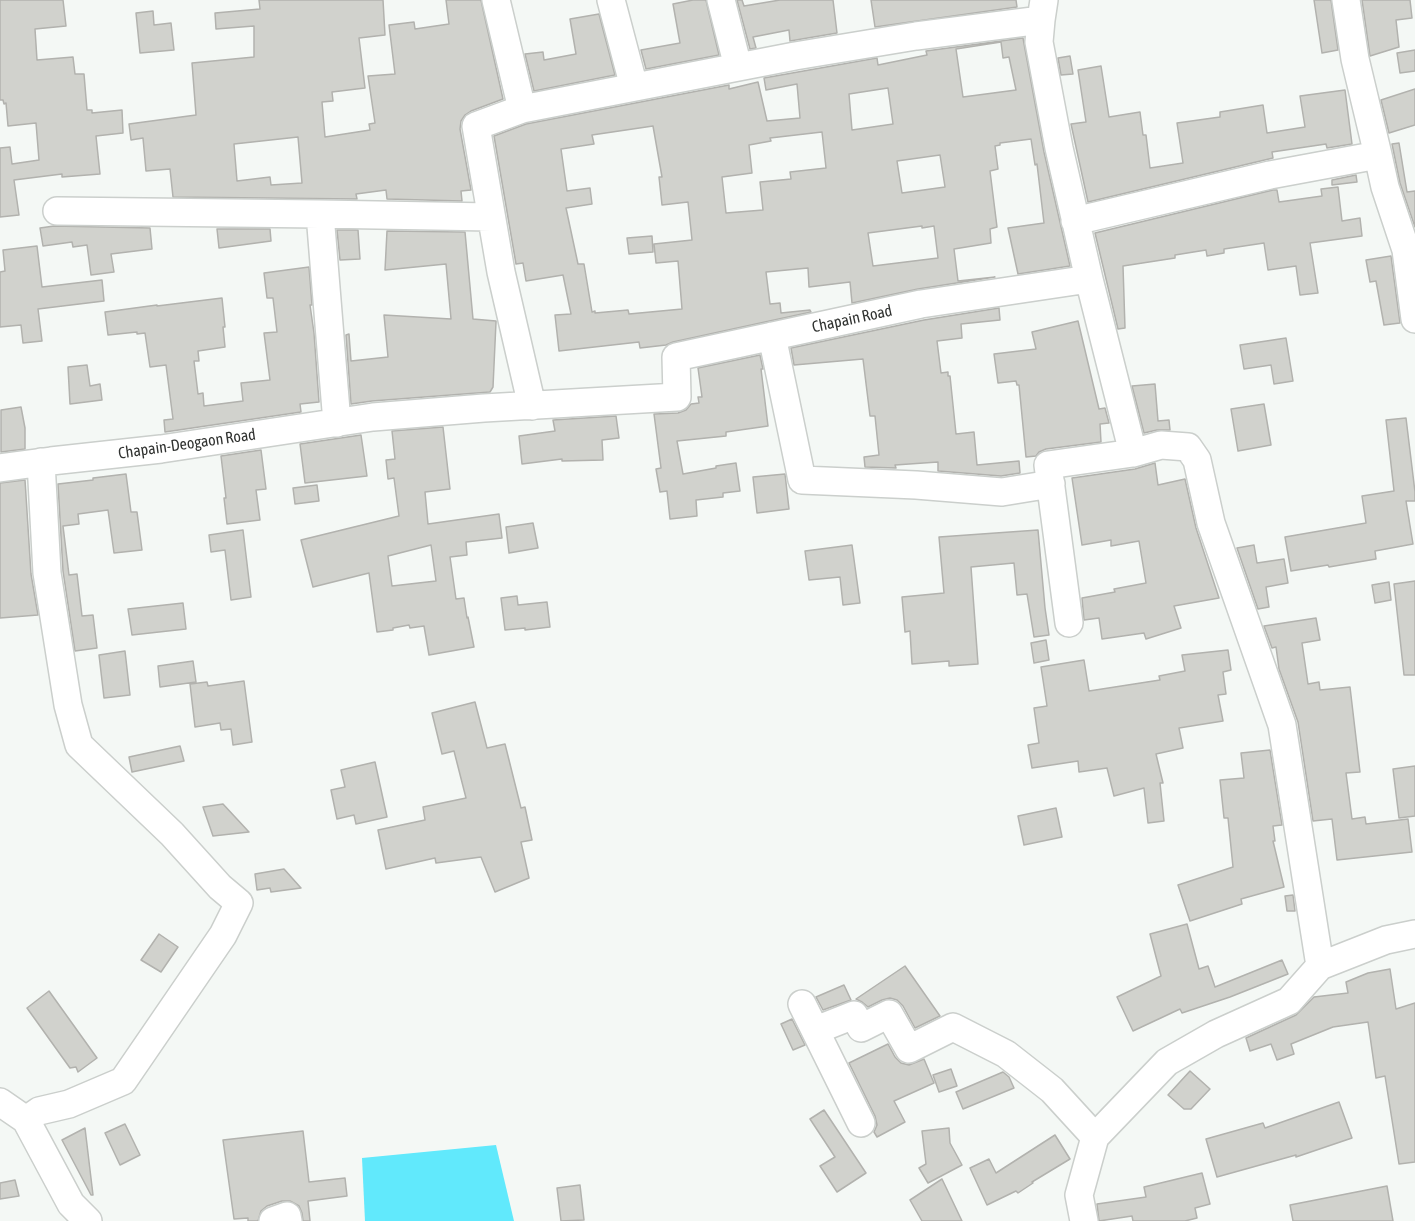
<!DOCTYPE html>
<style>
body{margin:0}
canvas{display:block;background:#f4f8f5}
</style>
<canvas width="1415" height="1221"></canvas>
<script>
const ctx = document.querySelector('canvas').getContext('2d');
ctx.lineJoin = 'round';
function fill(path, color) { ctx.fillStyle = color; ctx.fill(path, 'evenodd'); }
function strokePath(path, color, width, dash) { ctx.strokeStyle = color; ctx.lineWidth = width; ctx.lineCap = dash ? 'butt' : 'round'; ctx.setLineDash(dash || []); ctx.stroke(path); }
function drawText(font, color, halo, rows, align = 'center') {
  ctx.font = font + ' "Asap Condensed",sans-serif'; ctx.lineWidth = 5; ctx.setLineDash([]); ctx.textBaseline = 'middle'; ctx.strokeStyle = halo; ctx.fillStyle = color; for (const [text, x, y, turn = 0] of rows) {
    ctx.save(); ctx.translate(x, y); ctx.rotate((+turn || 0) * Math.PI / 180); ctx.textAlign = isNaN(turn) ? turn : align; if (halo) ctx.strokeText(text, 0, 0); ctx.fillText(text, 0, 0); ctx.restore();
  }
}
fill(new Path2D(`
 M 496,1145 L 514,1221 L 365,1221 L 362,1158 Z`), '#61e9fc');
const building = new Path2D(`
 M 0,0 L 63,0 L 66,26 L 35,29 L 37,60 L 73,57 L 75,74 L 84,74 L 87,110 L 92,110 L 92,113 L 122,110 L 123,133 L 96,136 L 100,174 L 62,177 L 62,174 L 14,180 L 19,215 L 0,217 L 0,148 L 10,147 L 12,164 L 39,160 L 36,123 L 8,126 L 6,103 L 4,104 L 3,100 L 0,100 Z
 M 259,0 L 383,0 L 385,35 L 359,38 L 365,88 L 332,92 L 333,101 L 322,102 L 325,137 L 370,130 L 369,124 L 375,123 L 368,76 L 395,74 L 389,25 L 414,22 L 415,29 L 449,24 L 446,0 L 481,0 L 503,99 L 471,111 L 465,115 L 461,121 L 460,129 L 471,190 L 461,191 L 462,201 L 387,199 L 386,190 L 356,194 L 357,199 L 173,197 L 170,169 L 146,171 L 143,138 L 131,140 L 129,124 L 196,115 L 192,63 L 254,57 L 254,26 L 216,29 L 215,13 L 260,9 ZM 298,137 L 302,183 L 271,185 L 270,177 L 237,181 L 234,144 Z
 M 693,0 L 706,0 L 719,55 L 646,69 L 641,50 L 680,43 L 673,4 Z
 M 737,0 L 742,0 L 744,6 L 780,0 L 833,0 L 837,33 L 790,41 L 789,30 L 753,37 L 756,48 L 750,49 Z
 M 871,0 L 1016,0 L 1017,7 L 875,27 Z
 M 1314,0 L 1331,0 L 1338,50 L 1322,53 Z
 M 1362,0 L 1410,0 L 1412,18 L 1396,20 L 1399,47 L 1370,56 Z
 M 153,11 L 154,25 L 171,23 L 174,50 L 140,53 L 136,13 Z
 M 599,14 L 615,75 L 534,91 L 525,54 L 543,52 L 544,60 L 576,54 L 570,19 Z
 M 1023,38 L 1044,152 L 1070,266 L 1018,274 L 1008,228 L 1044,223 L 1037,164 L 1035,165 L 1031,139 L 1000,143 L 1000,145 L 995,146 L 998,169 L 990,171 L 997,227 L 990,229 L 991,243 L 954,249 L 958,281 L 995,277 L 918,289 L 852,303 L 850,282 L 809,287 L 808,268 L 766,272 L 770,304 L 780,303 L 781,313 L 810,310 L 811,312 L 673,342 L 666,345 L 640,348 L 639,342 L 559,351 L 555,315 L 571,314 L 563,275 L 526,281 L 523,263 L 516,264 L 494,136 L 526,124 L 729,85 L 729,89 L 758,82 L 767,121 L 800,118 L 797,84 L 766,90 L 764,78 L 877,58 L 878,65 L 927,55 L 926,51 ZM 1001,42 L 1003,58 L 1009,57 L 1016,90 L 963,97 L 956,49 ZM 888,88 L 893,124 L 852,130 L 849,94 ZM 653,126 L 662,177 L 659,177 L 662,205 L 688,202 L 692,240 L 654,244 L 656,263 L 678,261 L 682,309 L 629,314 L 628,310 L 595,313 L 595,311 L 592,312 L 584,264 L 578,264 L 566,208 L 592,204 L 590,188 L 567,191 L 561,149 L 594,144 L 592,135 ZM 822,132 L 826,168 L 790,172 L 791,179 L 760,182 L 763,210 L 726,213 L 722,177 L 752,173 L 749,145 L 771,141 L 770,138 ZM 940,155 L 945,187 L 902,193 L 897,161 ZM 922,226 L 922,228 L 934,226 L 938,258 L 873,266 L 868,233 Z
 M 1415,50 L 1415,71 L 1400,73 L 1397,53 Z
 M 1070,56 L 1073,74 L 1061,75 L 1058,58 Z
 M 1101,66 L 1109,117 L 1140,112 L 1143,135 L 1146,135 L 1150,168 L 1183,163 L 1177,123 L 1220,117 L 1220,112 L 1263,105 L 1267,133 L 1305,127 L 1300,96 L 1345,90 L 1352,144 L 1327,148 L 1326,144 L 1272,152 L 1273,158 L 1088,202 L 1071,124 L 1086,122 L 1078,70 Z
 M 1415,89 L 1415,125 L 1389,133 L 1381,100 Z
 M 1399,143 L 1407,192 L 1415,191 L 1415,227 L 1400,183 L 1392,144 Z
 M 1356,175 L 1357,182 L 1332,185 L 1332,180 Z
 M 1338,187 L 1342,221 L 1360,218 L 1362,236 L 1310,243 L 1318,293 L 1300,295 L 1296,266 L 1268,270 L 1264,243 L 1224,249 L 1224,253 L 1207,256 L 1206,250 L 1175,255 L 1175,258 L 1123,266 L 1125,328 L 1118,329 L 1095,233 L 1273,190 L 1277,190 L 1279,202 L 1322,196 L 1321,189 Z
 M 54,226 L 150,228 L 152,249 L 111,254 L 114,272 L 91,275 L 87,245 L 73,247 L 72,242 L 43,246 L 40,228 Z
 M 217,229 L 270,229 L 271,241 L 219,248 Z
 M 337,230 L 358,230 L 360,259 L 340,260 Z
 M 387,231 L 465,232 L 473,319 L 496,321 L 496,322 L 493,387 L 490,392 L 372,401 L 351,404 L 346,335 L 349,334 L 351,361 L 388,357 L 384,315 L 451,319 L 446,264 L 385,270 Z
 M 652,236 L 653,252 L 629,254 L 627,238 Z
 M 37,246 L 42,287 L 102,280 L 104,301 L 38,309 L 42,341 L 23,343 L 21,325 L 0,327 L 0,272 L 5,271 L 3,250 Z
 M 1391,256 L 1400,323 L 1384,325 L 1376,281 L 1370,282 L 1366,260 Z
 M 309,267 L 312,305 L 310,305 L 314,333 L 319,402 L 300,404 L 301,412 L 165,432 L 164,420 L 173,419 L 166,365 L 150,367 L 145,333 L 137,334 L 137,332 L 108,335 L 105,312 L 157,305 L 157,306 L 222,298 L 225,327 L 223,327 L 225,347 L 198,351 L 199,361 L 194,361 L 198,394 L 203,393 L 204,406 L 243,401 L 241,383 L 270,380 L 264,333 L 277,332 L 273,298 L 267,298 L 264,273 Z
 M 999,308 L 1000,320 L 961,324 L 962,338 L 937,341 L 941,373 L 948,372 L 948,376 L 950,376 L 956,434 L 974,432 L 977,465 L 1019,461 L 1020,473 L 1001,476 L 938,471 L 938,462 L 895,465 L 896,468 L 865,467 L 864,457 L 879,455 L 875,416 L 870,416 L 863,359 L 794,365 L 791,348 L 924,320 Z
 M 1078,321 L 1099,409 L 1105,408 L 1109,423 L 1100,424 L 1101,442 L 1046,449 L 1039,452 L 1036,456 L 1026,457 L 1019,385 L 1017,385 L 1016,381 L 998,383 L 994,354 L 1036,349 L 1032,332 Z
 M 1286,338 L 1293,381 L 1274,384 L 1271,365 L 1244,369 L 1240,345 Z
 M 760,355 L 763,369 L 761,369 L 768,426 L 726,432 L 726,436 L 677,441 L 683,474 L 716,468 L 716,466 L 736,463 L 740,491 L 723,493 L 723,497 L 696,500 L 697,516 L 670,519 L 667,491 L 660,492 L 656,469 L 661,468 L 654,414 L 678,413 L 686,410 L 691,404 L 699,403 L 698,397 L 702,397 L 698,368 Z
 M 87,365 L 90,386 L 100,384 L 102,400 L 70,404 L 68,367 Z
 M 1155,384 L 1158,421 L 1169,420 L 1170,430 L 1157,430 L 1144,433 L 1132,386 Z
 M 1264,404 L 1271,445 L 1238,451 L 1231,409 Z
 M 21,407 L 25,428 L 25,449 L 1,452 L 1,410 Z
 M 616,416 L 619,438 L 602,440 L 603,460 L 562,461 L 562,459 L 522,464 L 519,436 L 555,431 L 553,420 Z
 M 1406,418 L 1415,492 L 1415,501 L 1406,501 L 1413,544 L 1375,551 L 1376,559 L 1329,567 L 1328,565 L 1291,571 L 1285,537 L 1366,523 L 1362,496 L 1394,491 L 1386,420 Z
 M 443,427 L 450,489 L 425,492 L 428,524 L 499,514 L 502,538 L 466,542 L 467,555 L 450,557 L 456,599 L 464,598 L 467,618 L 468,617 L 474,647 L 429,655 L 424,626 L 410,628 L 409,625 L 393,628 L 393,630 L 377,632 L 369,573 L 313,587 L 301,540 L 399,516 L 394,478 L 388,479 L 386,460 L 395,459 L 392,431 ZM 431,545 L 436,581 L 392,586 L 388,556 Z
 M 361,435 L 367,476 L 305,483 L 300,444 Z
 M 261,450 L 266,489 L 256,490 L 260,520 L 227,524 L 224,498 L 226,498 L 221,456 Z
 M 1155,463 L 1158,485 L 1185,479 L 1196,528 L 1219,598 L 1174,606 L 1181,628 L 1146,639 L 1144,633 L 1102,639 L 1099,618 L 1084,620 L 1082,598 L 1115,592 L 1114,589 L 1146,583 L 1139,541 L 1111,546 L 1111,540 L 1082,545 L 1072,478 L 1135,469 Z
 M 126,474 L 131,512 L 137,512 L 142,550 L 114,553 L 108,510 L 78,514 L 79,524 L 63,526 L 69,575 L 77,574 L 82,616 L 93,615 L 97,648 L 75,651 L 63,571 L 58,484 L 93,480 L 93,478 Z
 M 785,474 L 789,509 L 757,513 L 753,477 Z
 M 25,480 L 31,574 L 38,615 L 0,618 L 0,483 Z
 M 317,485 L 319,501 L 295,504 L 293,488 Z
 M 533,523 L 538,548 L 509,553 L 506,527 Z
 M 243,530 L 251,597 L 231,600 L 225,550 L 211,552 L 209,535 Z
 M 1038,530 L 1045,608 L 1049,635 L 1034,637 L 1027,594 L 1017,595 L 1014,563 L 971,567 L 978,664 L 949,666 L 949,661 L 912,664 L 910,631 L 905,632 L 902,597 L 944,593 L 939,537 Z
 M 852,545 L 860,603 L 843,605 L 840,577 L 809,580 L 805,551 Z
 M 1254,545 L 1257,563 L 1284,559 L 1288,583 L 1266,587 L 1269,607 L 1258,609 L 1237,548 Z
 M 1415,581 L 1415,675 L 1404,675 L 1394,584 Z
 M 1389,582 L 1391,600 L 1375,603 L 1372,585 Z
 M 517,596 L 518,605 L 547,602 L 550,627 L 525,630 L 525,628 L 505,630 L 501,598 Z
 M 183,603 L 186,629 L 132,635 L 128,609 Z
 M 1316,618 L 1320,640 L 1302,643 L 1308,684 L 1319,682 L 1320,690 L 1350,687 L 1360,772 L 1346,773 L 1352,819 L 1365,817 L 1366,824 L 1408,819 L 1412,852 L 1337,860 L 1332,819 L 1313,821 L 1298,722 L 1279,669 L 1276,647 L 1272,648 L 1264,626 Z
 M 1046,640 L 1049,660 L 1034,663 L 1031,643 Z
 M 1228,650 L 1231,670 L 1223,672 L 1226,694 L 1218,695 L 1223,721 L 1179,728 L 1183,748 L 1156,754 L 1163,783 L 1160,783 L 1164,821 L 1148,823 L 1144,788 L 1114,796 L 1107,768 L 1079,772 L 1078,761 L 1032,768 L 1028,745 L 1039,743 L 1034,708 L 1047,706 L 1041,667 L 1084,660 L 1089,691 L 1160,680 L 1159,676 L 1185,671 L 1182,655 Z
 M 125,651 L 130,695 L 104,698 L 99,655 Z
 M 193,661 L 196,682 L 160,687 L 158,666 Z
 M 244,681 L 252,742 L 233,745 L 231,729 L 221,730 L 220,723 L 195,727 L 190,684 L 207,682 L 208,686 Z
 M 475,702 L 487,748 L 505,744 L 521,808 L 525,807 L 532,840 L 521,842 L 529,878 L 495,892 L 481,857 L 436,863 L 435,858 L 386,869 L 378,830 L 425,820 L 423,807 L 466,798 L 454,751 L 442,754 L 432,713 Z
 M 180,746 L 184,761 L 132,772 L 129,757 Z
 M 1270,750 L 1282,825 L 1273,826 L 1275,841 L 1273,841 L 1284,887 L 1241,899 L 1242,904 L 1190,921 L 1178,885 L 1233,867 L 1228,818 L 1224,818 L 1220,780 L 1244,778 L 1241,753 Z
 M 375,762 L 387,817 L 356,824 L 354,815 L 337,819 L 331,790 L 345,787 L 341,770 Z
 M 1415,766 L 1415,816 L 1399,818 L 1393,769 Z
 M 223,804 L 249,832 L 213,836 L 203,807 Z
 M 1056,808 L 1062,837 L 1024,845 L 1018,816 Z
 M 284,869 L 301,888 L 271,892 L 270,888 L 257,890 L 255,874 Z
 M 1293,895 L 1295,911 L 1287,911 L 1285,896 Z
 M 1187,924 L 1199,969 L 1208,966 L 1215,987 L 1282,960 L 1288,974 L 1230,997 L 1182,1013 L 1180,1009 L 1133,1031 L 1117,997 L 1161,976 L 1150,934 Z
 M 159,934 L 178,947 L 161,972 L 141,960 Z
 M 905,966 L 940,1016 L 915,1028 L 903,1006 L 897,1000 L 890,998 L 882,1000 L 868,1007 L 862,1002 L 856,999 Z
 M 1390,969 L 1396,1009 L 1415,1003 L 1415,1162 L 1399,1164 L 1385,1076 L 1376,1078 L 1368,1022 L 1333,1027 L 1291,1044 L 1294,1054 L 1277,1060 L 1271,1044 L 1250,1051 L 1246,1038 L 1296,1015 L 1314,997 L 1348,993 L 1346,982 L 1368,973 Z
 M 844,985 L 851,1000 L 823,1010 L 816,997 Z
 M 49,991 L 97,1058 L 78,1072 L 76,1067 L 70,1068 L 27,1008 Z
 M 792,1019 L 805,1045 L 793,1050 L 781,1024 Z
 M 888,1044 L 895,1057 L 901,1063 L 909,1065 L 924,1059 L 934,1083 L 894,1101 L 905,1122 L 877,1137 L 874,1132 L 877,1125 L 875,1116 L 849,1063 Z
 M 951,1069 L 957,1086 L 939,1092 L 933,1075 Z
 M 1190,1071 L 1210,1089 L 1191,1109 L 1184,1109 L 1168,1095 Z
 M 1003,1072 L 1009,1077 L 1014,1088 L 963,1109 L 956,1092 Z
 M 1339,1102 L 1352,1138 L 1296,1157 L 1296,1155 L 1217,1177 L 1206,1139 L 1263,1123 L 1265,1128 Z
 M 824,1110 L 866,1173 L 837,1192 L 820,1166 L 835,1157 L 810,1119 Z
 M 125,1124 L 140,1155 L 120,1165 L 105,1133 Z
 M 85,1128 L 93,1195 L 91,1195 L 62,1140 Z
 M 949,1128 L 950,1143 L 962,1165 L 928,1183 L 919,1168 L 926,1164 L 922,1131 Z
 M 303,1131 L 309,1182 L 345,1178 L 347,1196 L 308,1201 L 310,1221 L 303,1221 L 302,1213 L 299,1206 L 290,1201 L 282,1201 L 267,1206 L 261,1211 L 258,1221 L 248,1221 L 248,1218 L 234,1219 L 223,1140 Z
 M 1055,1135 L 1070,1159 L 1032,1182 L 1033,1183 L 1018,1193 L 1016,1191 L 987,1205 L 970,1168 L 989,1159 L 996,1173 Z
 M 1202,1173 L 1210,1204 L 1195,1208 L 1197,1218 L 1185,1221 L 1133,1221 L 1132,1216 L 1099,1221 L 1097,1204 L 1146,1197 L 1144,1187 Z
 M 942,1179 L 962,1221 L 922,1221 L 910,1200 Z
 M 15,1180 L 19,1196 L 0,1199 L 0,1183 Z
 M 580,1185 L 584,1220 L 561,1221 L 557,1188 Z
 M 1387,1186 L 1393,1221 L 1293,1221 L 1290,1205 Z`);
fill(building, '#d1d2cd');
strokePath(building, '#b2b2ae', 1.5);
const minor = new Path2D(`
 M 496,0 L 522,109 L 795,56 L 916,36 L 1041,20
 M 611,0 L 634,87
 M 721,0 L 738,67
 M 1346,0 L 1355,59 L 1378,155 L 1385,187 L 1406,250 L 1415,319
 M 522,109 L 476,126 L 501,272 L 532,406
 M 57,211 L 320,214
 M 1075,221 L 1270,175 L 1378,155
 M 772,336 L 802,480 L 916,485 L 1002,492 L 1051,484
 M 337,423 L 320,214 L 491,217
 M 1133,453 L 1161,445 L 1188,447 L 1197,460 L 1211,523 L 1282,725 L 1320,966
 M 41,462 L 47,573 L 68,705 L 79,745 L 172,834 L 220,887 L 239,903 L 223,935 L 123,1081 L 69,1104 L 39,1111 L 26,1120 L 71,1204 L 88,1221
 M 0,468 L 51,461 L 161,449 L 373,417 L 484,408 L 677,397 L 676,357 L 921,304 L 1089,279 L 1059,148 L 1039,42 L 1041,20 L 1044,0
 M 1069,623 L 1048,465 L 1133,453 L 1089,279
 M 802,1004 L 861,1123
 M 816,1030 L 854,1015 L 861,1028 L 889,1014 L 909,1049 L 953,1027 L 1006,1054 L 1052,1090 L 1095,1137
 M 0,1102 L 26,1120
 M 273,1221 L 287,1216 L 288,1221
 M 1084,1221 L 1079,1195 L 1095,1137 L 1167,1062 L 1216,1034 L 1289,1001 L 1320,966 L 1386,940 L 1415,934`);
strokePath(minor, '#cbcfcc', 30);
strokePath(minor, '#fff', 27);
drawText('16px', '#303230', '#fff', [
 ["Chapain Road",852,319,-12],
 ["Chapain-Deogaon Road",187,444,-8]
]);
</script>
